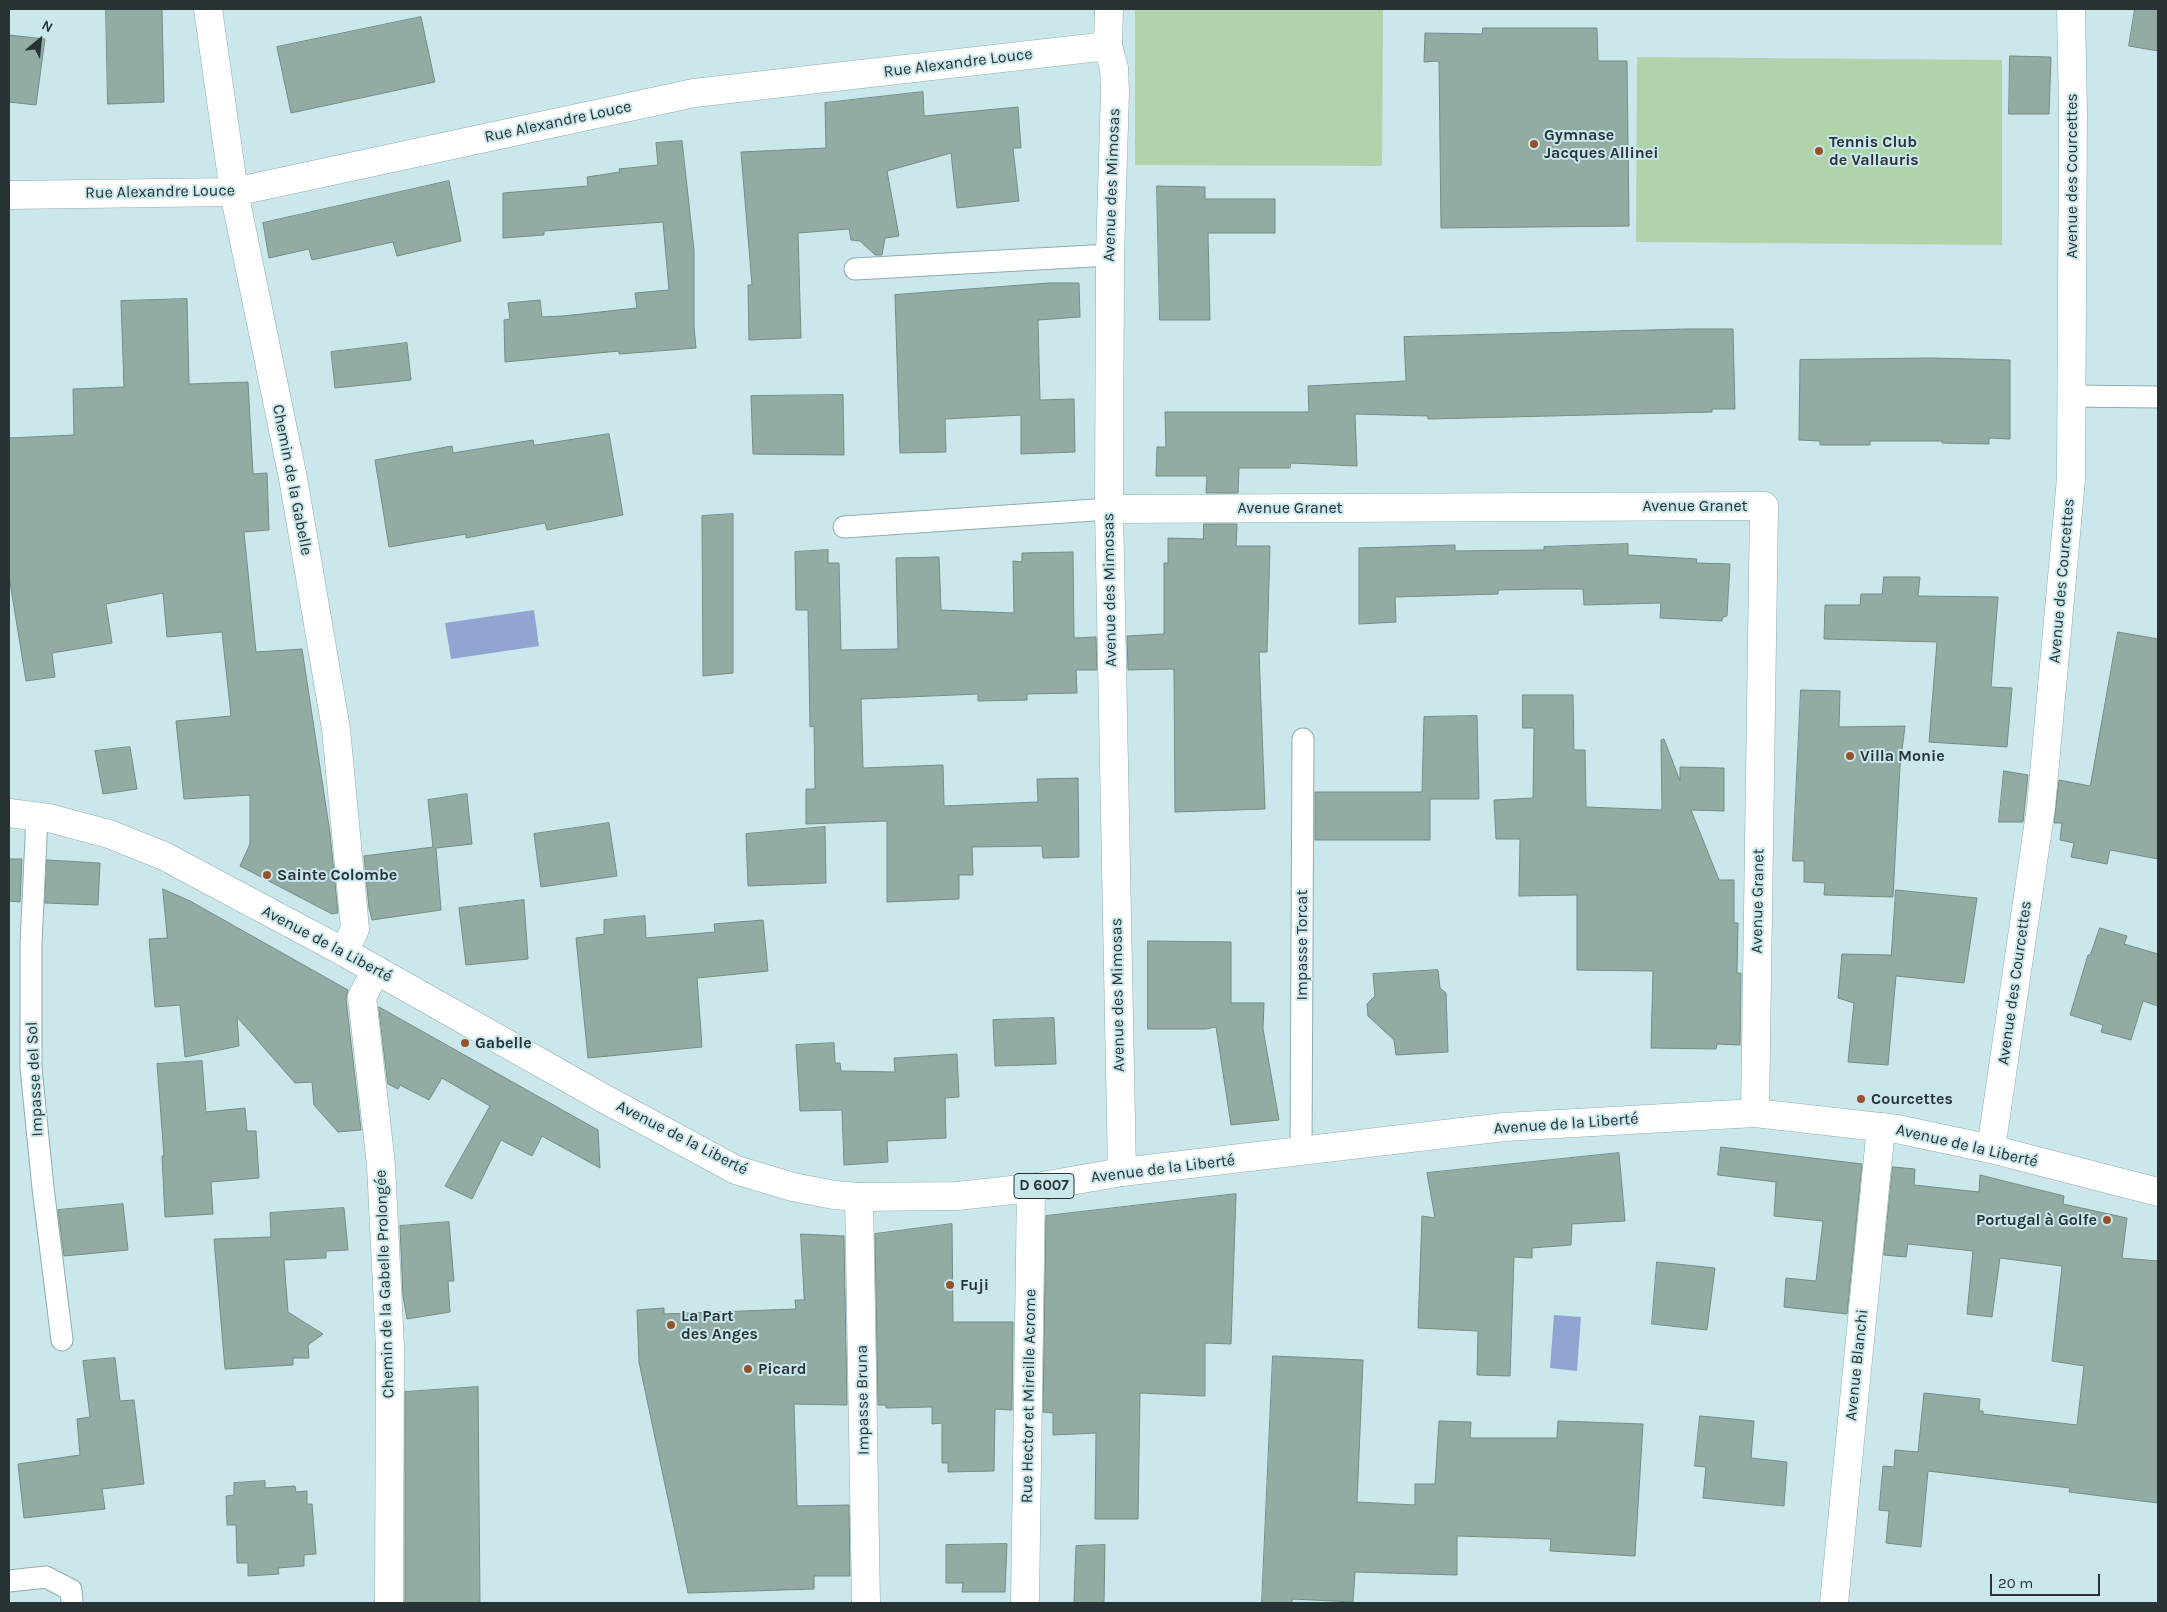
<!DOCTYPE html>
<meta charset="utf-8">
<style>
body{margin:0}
#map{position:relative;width:2167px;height:1612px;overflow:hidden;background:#cae7eb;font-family:Karla,sans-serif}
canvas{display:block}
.frame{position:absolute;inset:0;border:10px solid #273334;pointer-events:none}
.north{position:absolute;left:15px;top:15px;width:50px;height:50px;-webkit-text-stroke:4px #cae7eb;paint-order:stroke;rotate:28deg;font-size:14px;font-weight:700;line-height:20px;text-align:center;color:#273334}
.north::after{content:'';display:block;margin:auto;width:18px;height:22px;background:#273334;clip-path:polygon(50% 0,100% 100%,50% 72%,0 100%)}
.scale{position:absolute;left:1990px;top:1574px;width:110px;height:22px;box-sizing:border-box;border:2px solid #273334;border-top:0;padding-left:6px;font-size:15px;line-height:18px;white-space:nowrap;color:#273334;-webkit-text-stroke:4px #cae7eb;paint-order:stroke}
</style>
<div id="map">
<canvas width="2167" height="1612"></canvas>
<div class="frame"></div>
<div class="north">N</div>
<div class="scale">20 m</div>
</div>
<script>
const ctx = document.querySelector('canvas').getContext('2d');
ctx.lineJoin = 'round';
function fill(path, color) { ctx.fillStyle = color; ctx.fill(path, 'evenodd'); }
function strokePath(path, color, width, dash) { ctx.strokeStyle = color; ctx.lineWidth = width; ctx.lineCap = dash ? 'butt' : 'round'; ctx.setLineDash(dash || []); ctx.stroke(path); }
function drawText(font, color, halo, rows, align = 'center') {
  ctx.font = font + ' Karla,sans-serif'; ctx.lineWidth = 4; ctx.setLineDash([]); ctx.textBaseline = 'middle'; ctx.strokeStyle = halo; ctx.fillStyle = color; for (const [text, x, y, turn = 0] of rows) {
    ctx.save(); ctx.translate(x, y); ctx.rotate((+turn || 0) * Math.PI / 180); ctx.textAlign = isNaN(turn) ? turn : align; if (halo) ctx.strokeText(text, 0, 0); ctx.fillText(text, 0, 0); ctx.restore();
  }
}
fill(new Path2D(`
 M 1135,9 L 1383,9 L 1382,166 L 1135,165 Z
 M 1637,57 L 2002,60 L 2002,245 L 1636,242 Z`), '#b0d3ab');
fill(new Path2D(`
 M 534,610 L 539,646 L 451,659 L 445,623 Z
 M 1554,1315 L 1581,1317 L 1577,1371 L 1550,1368 Z`), '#92a4d2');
const building = new Path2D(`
 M 106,9 L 162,9 L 164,102 L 108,104 Z
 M 2135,9 L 2158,9 L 2158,51 L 2129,46 Z
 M 421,17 L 435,82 L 291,113 L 277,47 Z
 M 1483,28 L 1597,28 L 1598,61 L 1627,61 L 1629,226 L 1441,228 L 1439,61 L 1424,62 L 1425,33 L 1482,34 Z
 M 9,35 L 45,39 L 36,105 L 9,102 Z
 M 2010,56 L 2051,57 L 2049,114 L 2009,114 Z
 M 923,92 L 924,116 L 1018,107 L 1021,148 L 1013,148 L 1019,201 L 957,208 L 951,153 L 887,171 L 899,236 L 885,238 L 882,255 L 875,255 L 860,241 L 851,240 L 849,229 L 798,233 L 801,338 L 749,340 L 748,285 L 752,285 L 741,152 L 826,148 L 825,103 Z
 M 682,141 L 694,250 L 694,327 L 696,348 L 619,354 L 619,351 L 505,362 L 504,320 L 510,319 L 508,303 L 540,300 L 542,317 L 563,316 L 637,308 L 635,293 L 669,290 L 663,222 L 544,231 L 544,235 L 503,238 L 503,193 L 588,186 L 587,177 L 620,172 L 619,169 L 658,165 L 656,143 Z
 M 449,181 L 461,241 L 397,256 L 393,242 L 312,260 L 309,249 L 269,258 L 263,223 Z
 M 1157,186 L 1205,187 L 1205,199 L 1275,199 L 1275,233 L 1208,233 L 1210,320 L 1160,320 Z
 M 1049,283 L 1079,283 L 1080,317 L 1038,320 L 1040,400 L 1074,399 L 1075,452 L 1021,454 L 1021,415 L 945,419 L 946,452 L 900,453 L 895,295 Z
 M 187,299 L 189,384 L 248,382 L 253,474 L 267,473 L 269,530 L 244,532 L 256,652 L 302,649 L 330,833 L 338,913 L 332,914 L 240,866 L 250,844 L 250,795 L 184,799 L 176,721 L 231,716 L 222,632 L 167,637 L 163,593 L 106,604 L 112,643 L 52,653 L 55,677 L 26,681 L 9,576 L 9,438 L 74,435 L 73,389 L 124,387 L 121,301 Z
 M 1686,329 L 1733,329 L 1735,409 L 1712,409 L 1712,412 L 1428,419 L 1428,416 L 1355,414 L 1357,466 L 1291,463 L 1290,468 L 1239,468 L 1238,493 L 1206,493 L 1207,476 L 1156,476 L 1157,447 L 1166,447 L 1165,412 L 1309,412 L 1308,386 L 1406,381 L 1404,337 Z
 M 407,343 L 411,380 L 335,388 L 331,352 Z
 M 1930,358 L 2010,360 L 2010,439 L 1989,438 L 1989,444 L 1942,443 L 1942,441 L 1870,441 L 1870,445 L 1820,445 L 1820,441 L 1799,440 L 1800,360 Z
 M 843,395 L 844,455 L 753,454 L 751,396 Z
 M 609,434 L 623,515 L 547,530 L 545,523 L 466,538 L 466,534 L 389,547 L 375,460 L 452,446 L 453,453 L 533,440 L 534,445 Z
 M 733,514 L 733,673 L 703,676 L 702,516 Z
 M 1204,524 L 1237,524 L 1236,546 L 1270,546 L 1267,652 L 1259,652 L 1265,809 L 1175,812 L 1174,669 L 1128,670 L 1127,636 L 1164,634 L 1164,563 L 1168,563 L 1168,538 L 1203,539 Z
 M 1628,544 L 1628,555 L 1697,559 L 1696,563 L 1730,564 L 1727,616 L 1723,617 L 1722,621 L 1660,618 L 1661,603 L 1584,605 L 1583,589 L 1546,589 L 1498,590 L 1498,594 L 1395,597 L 1396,622 L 1359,624 L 1359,548 L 1455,545 L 1455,551 L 1544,550 L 1544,547 Z
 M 828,550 L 828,563 L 839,563 L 841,650 L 898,649 L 896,558 L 939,557 L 941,610 L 1014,613 L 1013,561 L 1022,562 L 1022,553 L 1073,552 L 1074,638 L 1096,637 L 1097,670 L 1076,670 L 1077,693 L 1027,694 L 1027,700 L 978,701 L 978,694 L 861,699 L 863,768 L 943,765 L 944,806 L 1038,802 L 1037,779 L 1078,778 L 1079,857 L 1043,858 L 1042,846 L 972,847 L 973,875 L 959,875 L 959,899 L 887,902 L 887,821 L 806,824 L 806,789 L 815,789 L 814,726 L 810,727 L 808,610 L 796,610 L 795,552 Z
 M 1884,577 L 1920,577 L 1918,596 L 1998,597 L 1991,687 L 2012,688 L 2007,747 L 1929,742 L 1937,642 L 1824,639 L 1825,605 L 1860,605 L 1861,594 L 1882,594 Z
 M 2118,632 L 2158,639 L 2158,859 L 2110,850 L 2107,864 L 2071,857 L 2074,843 L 2060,840 L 2062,823 L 2054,823 L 2059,780 L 2090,786 Z
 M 1801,690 L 1840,691 L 1839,727 L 1905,726 L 1900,766 L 1893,897 L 1824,895 L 1825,883 L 1804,882 L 1804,861 L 1793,861 Z
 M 1523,695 L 1573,695 L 1574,750 L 1585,750 L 1586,807 L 1662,810 L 1661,740 L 1664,739 L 1680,781 L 1680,767 L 1724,768 L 1724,811 L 1691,810 L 1719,880 L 1734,880 L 1734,923 L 1738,923 L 1737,973 L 1741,973 L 1740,1045 L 1717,1044 L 1716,1049 L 1651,1048 L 1653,971 L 1577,970 L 1577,895 L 1519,896 L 1520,839 L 1496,839 L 1494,800 L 1533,798 L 1534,728 L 1523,728 Z
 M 1477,716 L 1479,799 L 1430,799 L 1430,840 L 1315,840 L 1315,792 L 1422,792 L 1424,717 Z
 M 130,747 L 137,789 L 103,794 L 95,751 Z
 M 2004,771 L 2028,775 L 2023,822 L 1999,822 Z
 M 467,794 L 472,844 L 436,848 L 441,910 L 372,920 L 369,908 L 364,856 L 433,847 L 428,800 Z
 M 609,823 L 617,876 L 541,887 L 534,834 Z
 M 825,827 L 826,883 L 748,886 L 746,834 Z
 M 9,859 L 22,859 L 20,902 L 9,901 Z
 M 47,860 L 100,863 L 98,905 L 45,903 Z
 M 163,889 L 190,901 L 348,990 L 346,999 L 361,1130 L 338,1132 L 314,1105 L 312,1082 L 295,1083 L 237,1017 L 239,1046 L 185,1057 L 180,1005 L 155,1007 L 149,939 L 167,938 Z
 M 1896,890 L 1977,898 L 1964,983 L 1896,976 L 1888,1065 L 1848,1062 L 1854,1003 L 1838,998 L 1842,954 L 1891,955 Z
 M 524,900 L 528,959 L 466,965 L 459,908 Z
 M 645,916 L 646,938 L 715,932 L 714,924 L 763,920 L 768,971 L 697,978 L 702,1047 L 588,1058 L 576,938 L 604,934 L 604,920 Z
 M 2100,928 L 2127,936 L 2124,944 L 2158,954 L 2158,1006 L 2143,1001 L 2131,1040 L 2101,1032 L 2103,1025 L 2070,1015 L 2088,955 L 2090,955 Z
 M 1148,941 L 1231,942 L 1231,1003 L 1264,1003 L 1263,1029 L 1279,1120 L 1231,1125 L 1216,1027 L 1206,1029 L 1148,1029 Z
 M 1438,970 L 1440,988 L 1446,993 L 1448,1052 L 1396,1055 L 1394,1040 L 1368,1016 L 1367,1004 L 1375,996 L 1373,974 Z
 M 379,1007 L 598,1130 L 600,1168 L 542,1136 L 532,1156 L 501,1140 L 472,1199 L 445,1186 L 490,1106 L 442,1078 L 429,1100 L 400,1085 L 398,1089 L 388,1084 Z
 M 1054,1018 L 1056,1064 L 995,1066 L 993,1020 Z
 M 834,1043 L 835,1063 L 840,1063 L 841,1071 L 895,1072 L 894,1058 L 957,1054 L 959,1097 L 945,1098 L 946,1138 L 887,1141 L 888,1162 L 844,1165 L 842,1110 L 800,1111 L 796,1045 Z
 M 202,1061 L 206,1112 L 245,1108 L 247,1131 L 256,1131 L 259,1178 L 211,1182 L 213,1214 L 165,1217 L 162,1156 L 164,1156 L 157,1064 Z
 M 1721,1147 L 1862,1164 L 1847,1314 L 1784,1307 L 1786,1278 L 1816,1281 L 1823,1221 L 1774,1216 L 1776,1182 L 1718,1175 Z
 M 1619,1153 L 1625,1221 L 1572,1224 L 1571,1245 L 1532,1248 L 1532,1258 L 1514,1257 L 1510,1376 L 1477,1375 L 1478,1331 L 1418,1328 L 1422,1216 L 1435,1218 L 1427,1173 Z
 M 1893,1167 L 1915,1169 L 1914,1185 L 1979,1192 L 1980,1175 L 2064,1196 L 2063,1204 L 2127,1218 L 2122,1258 L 2158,1261 L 2158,1503 L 2069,1492 L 2070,1488 L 1928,1471 L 1921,1547 L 1886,1543 L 1889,1511 L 1879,1510 L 1883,1466 L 1894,1467 L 1895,1450 L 1918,1452 L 1924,1393 L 1980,1399 L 1979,1411 L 1983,1411 L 1983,1414 L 2077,1425 L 2084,1366 L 2052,1361 L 2062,1266 L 2000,1258 L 1992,1317 L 1967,1314 L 1973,1251 L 1908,1244 L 1906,1257 L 1884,1255 Z
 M 1236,1194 L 1231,1344 L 1205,1343 L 1205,1396 L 1140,1393 L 1138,1519 L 1095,1519 L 1096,1433 L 1053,1435 L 1053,1413 L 1043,1412 L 1046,1216 Z
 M 123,1204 L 128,1250 L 64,1256 L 58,1210 Z
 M 344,1208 L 348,1250 L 326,1251 L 326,1258 L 284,1260 L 288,1312 L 323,1334 L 308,1345 L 309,1358 L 293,1358 L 293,1365 L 225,1369 L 214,1239 L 271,1237 L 270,1213 Z
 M 449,1222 L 454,1281 L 448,1281 L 450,1312 L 407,1319 L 403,1296 L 400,1226 Z
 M 952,1224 L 953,1322 L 1013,1322 L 1012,1410 L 995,1409 L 994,1471 L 948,1472 L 948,1463 L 942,1463 L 942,1423 L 932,1424 L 932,1407 L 886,1408 L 886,1405 L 878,1405 L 875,1234 Z
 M 801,1234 L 844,1236 L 847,1405 L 794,1404 L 797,1506 L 849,1505 L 850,1576 L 814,1576 L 814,1589 L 688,1593 L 639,1362 L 637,1310 L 664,1308 L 664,1314 L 796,1309 L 795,1300 L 804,1300 Z
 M 1657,1262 L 1715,1268 L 1707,1330 L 1652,1324 Z
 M 1273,1356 L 1363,1360 L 1357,1502 L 1415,1505 L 1415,1484 L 1435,1484 L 1439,1421 L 1471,1422 L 1470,1438 L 1557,1438 L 1558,1421 L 1643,1424 L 1635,1556 L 1550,1551 L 1551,1539 L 1457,1536 L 1457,1575 L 1355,1572 L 1353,1602 L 1292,1599 L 1292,1603 L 1262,1603 Z
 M 115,1358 L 120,1401 L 134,1400 L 144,1484 L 102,1489 L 105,1509 L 24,1518 L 18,1464 L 80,1455 L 77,1419 L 90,1417 L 83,1361 Z
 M 478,1387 L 480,1603 L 405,1603 L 405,1392 Z
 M 1700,1416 L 1754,1421 L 1751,1458 L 1787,1462 L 1784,1506 L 1703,1498 L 1706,1467 L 1695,1466 Z
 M 265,1481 L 265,1488 L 295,1486 L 296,1492 L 307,1491 L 307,1504 L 312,1504 L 316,1554 L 304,1555 L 304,1566 L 278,1568 L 279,1574 L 248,1576 L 248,1563 L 237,1563 L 236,1525 L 227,1525 L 226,1496 L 234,1495 L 234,1483 Z
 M 1007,1544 L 1005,1592 L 962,1592 L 963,1583 L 946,1583 L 946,1545 Z
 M 1105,1545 L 1104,1603 L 1074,1603 L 1076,1546 Z`);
fill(building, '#92aca3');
strokePath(building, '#738d85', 1);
const service = new Path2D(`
 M 855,269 L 1110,255
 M 2072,396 L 2158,397
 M 844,527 L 1109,509
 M 37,817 L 31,943 L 31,1068 L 43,1188 L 62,1340
 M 1301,1152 L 1303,739
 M 9,1581 L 46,1577 L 71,1590 L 72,1603`);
const minor = new Path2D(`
 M 208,9 L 234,192 L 293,478 L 336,729 L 355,929 L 344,952
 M 1109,9 L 1108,46 L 1114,68 L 1115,92 L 1110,255 L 1109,509 L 1122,1172
 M 9,195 L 234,192 L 694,93 L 1108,46
 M 1109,509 L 1764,506 L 1755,1113
 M 376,970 L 362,997 L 381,1165 L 390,1347 L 389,1603
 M 1991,1149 L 2041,807 L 2071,479 L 2073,112 L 2071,9
 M 859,1197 L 866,1603
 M 1025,1603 L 1031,1188
 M 1834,1603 L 1881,1127`);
const primary = new Path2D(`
 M 9,813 L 49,818 L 109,834 L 164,856 L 344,952 L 603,1098 L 736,1170 L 793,1187 L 834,1195 L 859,1197 L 957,1196 L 1031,1188 L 1122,1172 L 1504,1127 L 1755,1113 L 1897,1129 L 1991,1149 L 2158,1192`);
strokePath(service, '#8facaf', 23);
strokePath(minor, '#8facaf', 29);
strokePath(primary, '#8facaf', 29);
strokePath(service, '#fff', 21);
strokePath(minor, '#fff', 28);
strokePath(primary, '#fff', 28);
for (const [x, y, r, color] of [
 [1534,144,5,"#97512a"],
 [1819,151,5,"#97512a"],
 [1850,756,5,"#97512a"],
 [267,875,5,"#97512a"],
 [465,1043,5,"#97512a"],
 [1861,1099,5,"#97512a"],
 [2107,1220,5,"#97512a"],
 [950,1285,5,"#97512a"],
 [671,1325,5,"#97512a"],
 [748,1369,5,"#97512a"]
]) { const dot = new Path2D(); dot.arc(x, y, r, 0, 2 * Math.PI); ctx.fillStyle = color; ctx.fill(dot); strokePath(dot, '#cae7eb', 2); }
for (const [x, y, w] of [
 [1044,1186,60]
]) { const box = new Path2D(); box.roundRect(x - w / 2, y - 12.5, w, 25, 4); ctx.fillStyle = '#cae7eb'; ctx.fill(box); strokePath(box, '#273334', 1); }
drawText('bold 15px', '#273334', null, [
 ["D 6007",1044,1186]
]);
drawText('16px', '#273334', '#cae7eb', [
 ["Rue Alexandre Louce",958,63,-7],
 ["Rue Alexandre Louce",558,122,-12],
 ["Avenue des Courcettes",2072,176,-90],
 ["Avenue des Mimosas",1112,185,-88],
 ["Rue Alexandre Louce",160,192,-1],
 ["Chemin de la Gabelle",292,480,79],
 ["Avenue Granet",1695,506],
 ["Avenue Granet",1290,508],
 ["Avenue des Courcettes",2062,581,-85],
 ["Avenue des Mimosas",1110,590,-91],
 ["Avenue Granet",1758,901,-89],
 ["Avenue de la Liberté",327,944,28],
 ["Impasse Torcat",1302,945,-90],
 ["Avenue des Courcettes",2015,983,-82],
 ["Avenue des Mimosas",1118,995,-91],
 ["Impasse del Sol",35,1079,-93],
 ["Avenue de la Liberté",1566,1124,-4],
 ["Avenue de la Liberté",682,1138,27],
 ["Avenue de la Liberté",1967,1146,13],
 ["Avenue de la Liberté",1163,1169,-7],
 ["Chemin de la Gabelle Prolongée",385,1284,-92],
 ["Avenue Blanchi",1857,1365,-84],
 ["Rue Hector et Mireille Acrome",1029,1396,-89],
 ["Impasse Bruna",863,1400,-91]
]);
drawText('bold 16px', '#273334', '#cae7eb', [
 ["Gymnase",1544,135],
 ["Jacques Allinei",1544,153],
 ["Tennis Club",1829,142],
 ["de Vallauris",1829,160],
 ["Villa Monie",1860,756],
 ["Sainte Colombe",277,875],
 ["Gabelle",475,1043],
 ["Courcettes",1871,1099],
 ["Portugal à Golfe",2097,1220,"right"],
 ["Fuji",960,1285],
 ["La Part",681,1316],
 ["des Anges",681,1334],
 ["Picard",758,1369]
], 'left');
</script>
